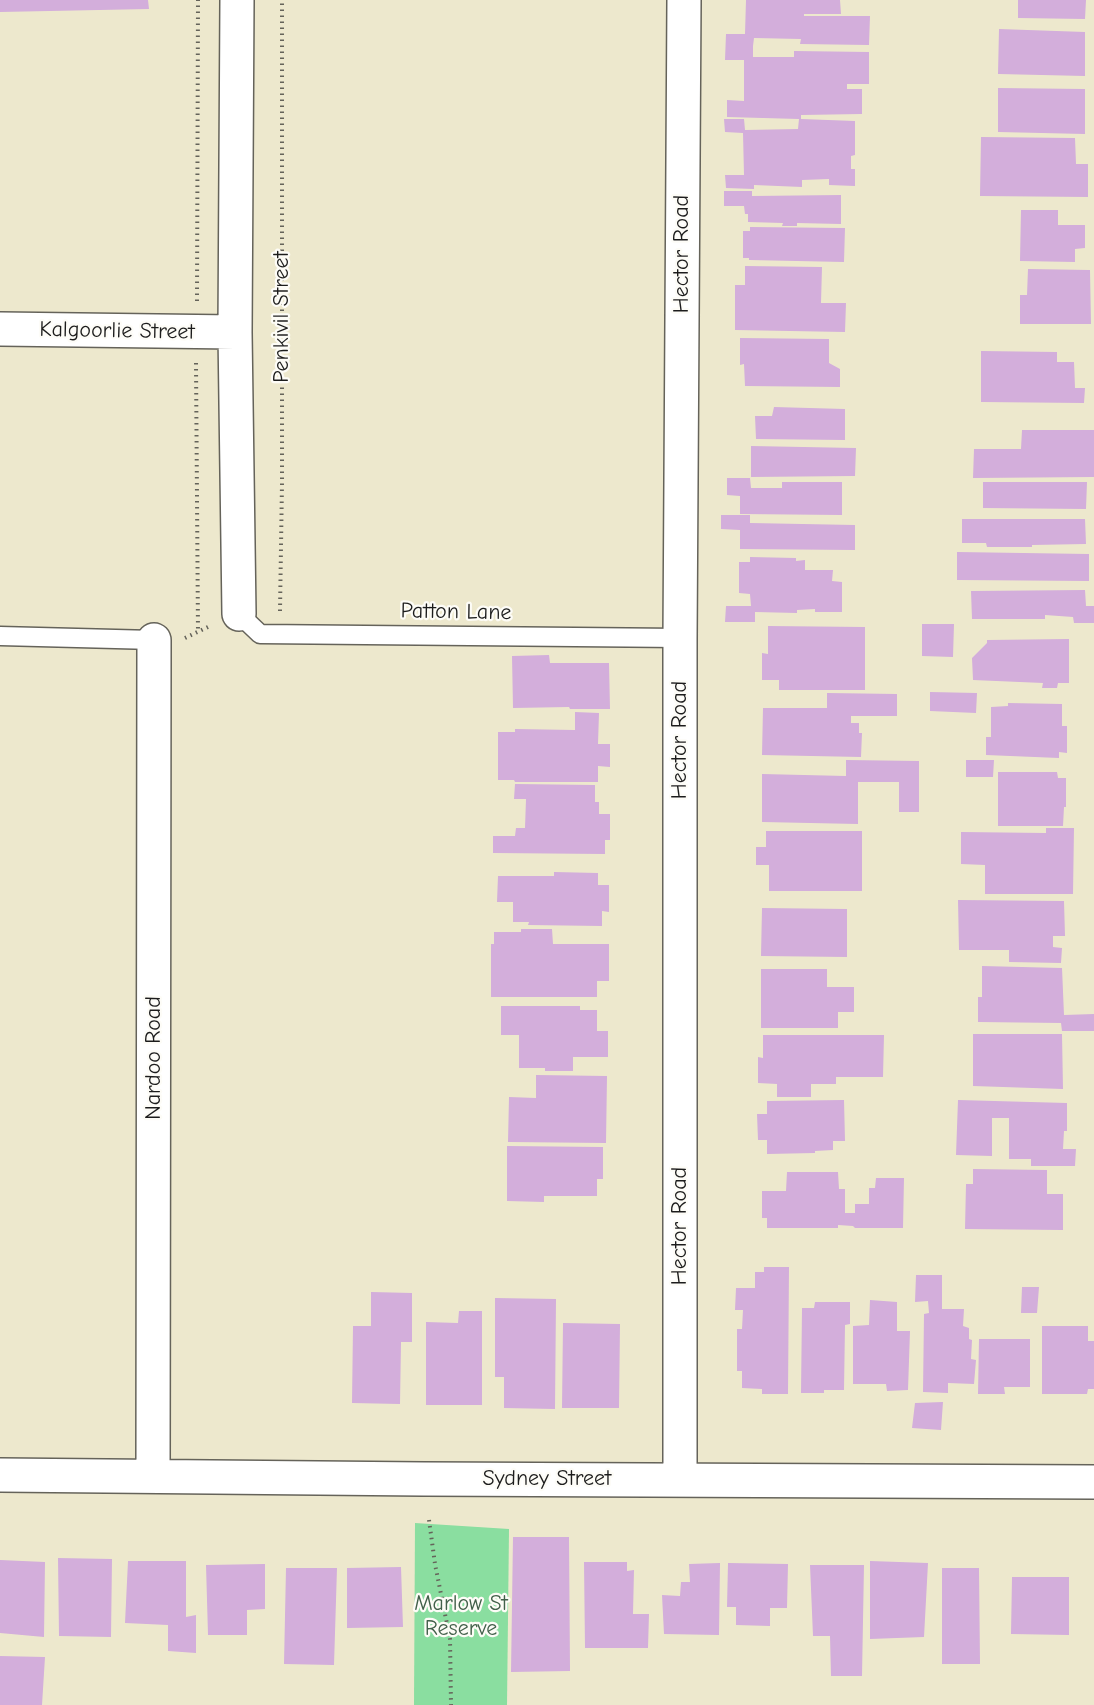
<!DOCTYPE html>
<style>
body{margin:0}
canvas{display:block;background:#ede8cd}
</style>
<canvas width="1094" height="1705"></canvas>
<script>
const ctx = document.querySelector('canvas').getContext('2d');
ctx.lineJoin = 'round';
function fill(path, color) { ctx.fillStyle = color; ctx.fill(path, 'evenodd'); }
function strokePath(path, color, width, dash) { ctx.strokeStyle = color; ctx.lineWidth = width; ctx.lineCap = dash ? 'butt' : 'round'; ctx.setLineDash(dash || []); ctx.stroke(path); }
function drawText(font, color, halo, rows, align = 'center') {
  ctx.font = font + ' "Comic Neue",sans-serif'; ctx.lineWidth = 4.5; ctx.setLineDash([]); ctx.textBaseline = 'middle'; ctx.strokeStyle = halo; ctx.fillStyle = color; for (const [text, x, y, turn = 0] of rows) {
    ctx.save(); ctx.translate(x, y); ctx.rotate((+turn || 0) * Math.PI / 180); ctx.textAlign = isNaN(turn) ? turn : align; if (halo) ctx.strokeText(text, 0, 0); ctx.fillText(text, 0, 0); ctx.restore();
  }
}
fill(new Path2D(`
 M 415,1523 L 509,1529 L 507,1705 L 414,1705 Z`), '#8adea0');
fill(new Path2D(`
 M 0,0 L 148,0 L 149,9 L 0,12 Z
 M 746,0 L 840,0 L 841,14 L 804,14 L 804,16 L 870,16 L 869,45 L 800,44 L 801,39 L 754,38 L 753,46 L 753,57 L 794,57 L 794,51 L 869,52 L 869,84 L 847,84 L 847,89 L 862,89 L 862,114 L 801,115 L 801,119 L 855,121 L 855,155 L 851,156 L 851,169 L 855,169 L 855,186 L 829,185 L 829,179 L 802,180 L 802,187 L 754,185 L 754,189 L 726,188 L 725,175 L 744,175 L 743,133 L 725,132 L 724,119 L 744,119 L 745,130 L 798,129 L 799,119 L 727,117 L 727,100 L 744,101 L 744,60 L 725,60 L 726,34 L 745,34 Z
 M 1018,0 L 1086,0 L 1085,19 L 1018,18 Z
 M 999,29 L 1085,32 L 1085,76 L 998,74 Z
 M 998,88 L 1085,89 L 1085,134 L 998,132 Z
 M 981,137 L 1075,138 L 1076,164 L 1088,164 L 1088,197 L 980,196 Z
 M 724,191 L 752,191 L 752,196 L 841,195 L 841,224 L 797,223 L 797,226 L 782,226 L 783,223 L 748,222 L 748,214 L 745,214 L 744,206 L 724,206 Z
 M 1021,210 L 1058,210 L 1058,225 L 1085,225 L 1085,248 L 1075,249 L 1075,262 L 1020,261 Z
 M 750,227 L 845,228 L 844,262 L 749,260 L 749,258 L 743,258 L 743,231 L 750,231 Z
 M 745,266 L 822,267 L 821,303 L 846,303 L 845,332 L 735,330 L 735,285 L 745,285 Z
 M 1028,269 L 1090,270 L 1091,324 L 1020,324 L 1020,295 L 1027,295 Z
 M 740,338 L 829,339 L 829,363 L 840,369 L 840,387 L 745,386 L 744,364 L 740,365 Z
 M 981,351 L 1057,352 L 1057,362 L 1074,362 L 1075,388 L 1085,388 L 1084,403 L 981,402 Z
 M 774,407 L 845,409 L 845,440 L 756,439 L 755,416 L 772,416 Z
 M 1022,430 L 1094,430 L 1094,477 L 973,478 L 974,449 L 1021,449 Z
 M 751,446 L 856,448 L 855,476 L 751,477 Z
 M 727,478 L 750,478 L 751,488 L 782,488 L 782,482 L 842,482 L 842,515 L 740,514 L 740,496 L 727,495 Z
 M 983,482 L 1087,482 L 1086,509 L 983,508 Z
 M 721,515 L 750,515 L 750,523 L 855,525 L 855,550 L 740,549 L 740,530 L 721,529 Z
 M 962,519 L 1085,519 L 1086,544 L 1032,545 L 1032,547 L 987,547 L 986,543 L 962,543 Z
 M 957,552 L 1089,554 L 1089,581 L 957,580 Z
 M 750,557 L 796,558 L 796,561 L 805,560 L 805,570 L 833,570 L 832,581 L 842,582 L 842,612 L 815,612 L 815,609 L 797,610 L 797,613 L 755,612 L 755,622 L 725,622 L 726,606 L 751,606 L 750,594 L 739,593 L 739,562 L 750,562 Z
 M 1085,590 L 1086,606 L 1094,606 L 1094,623 L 1074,623 L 1073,617 L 1045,615 L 1045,619 L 972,619 L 971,591 Z
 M 922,624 L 954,624 L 953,657 L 922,656 Z
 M 768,626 L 865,627 L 865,690 L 779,690 L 779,680 L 762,680 L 762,653 L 768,654 Z
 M 1069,639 L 1069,683 L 1058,683 L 1057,688 L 1042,688 L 1043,683 L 973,680 L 972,658 L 987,643 L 987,640 Z
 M 549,655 L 550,663 L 609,663 L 610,709 L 570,709 L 569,707 L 513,708 L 512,656 Z
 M 930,692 L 977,693 L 976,713 L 930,711 Z
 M 827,693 L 897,694 L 897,716 L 851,716 L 851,723 L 859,723 L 859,733 L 862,733 L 861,757 L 762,755 L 763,708 L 827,708 Z
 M 1008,703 L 1062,704 L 1062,726 L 1067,726 L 1067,753 L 1059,752 L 1059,758 L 986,755 L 986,737 L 991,737 L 991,707 L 1008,706 Z
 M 575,712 L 599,713 L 598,744 L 610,744 L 610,767 L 598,766 L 598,782 L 515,782 L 514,780 L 498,780 L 498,732 L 515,732 L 515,729 L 575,730 Z
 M 846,760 L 919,761 L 919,812 L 899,812 L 899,782 L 858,782 L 858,824 L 762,822 L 762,774 L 846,776 Z
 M 966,760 L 994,760 L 993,777 L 966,777 Z
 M 998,772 L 1057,772 L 1058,778 L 1066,778 L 1066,807 L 1064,807 L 1063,826 L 998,826 Z
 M 515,784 L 595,785 L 595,802 L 599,802 L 599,814 L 610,814 L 610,840 L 605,840 L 605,854 L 493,853 L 493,836 L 515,836 L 516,828 L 525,828 L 526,799 L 514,799 Z
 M 1046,828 L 1074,828 L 1073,894 L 985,894 L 985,865 L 961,864 L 961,832 L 1046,833 Z
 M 766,831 L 862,831 L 862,891 L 769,891 L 769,865 L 756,865 L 756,847 L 766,847 Z
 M 554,872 L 598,873 L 598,885 L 609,885 L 609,912 L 602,911 L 602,926 L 528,925 L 529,922 L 513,922 L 513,902 L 497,902 L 498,876 L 554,876 Z
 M 958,900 L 1064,901 L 1065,936 L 1053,936 L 1053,947 L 1062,948 L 1061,963 L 1009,962 L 1009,950 L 959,950 Z
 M 762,908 L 847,909 L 847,957 L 761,956 Z
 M 521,929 L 552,929 L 553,944 L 609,944 L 609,981 L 597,981 L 597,997 L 491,997 L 491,944 L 494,944 L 494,932 L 521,932 Z
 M 982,966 L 1062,968 L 1064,1015 L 1094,1014 L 1094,1031 L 1062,1031 L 1061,1023 L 978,1022 L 978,997 L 982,997 Z
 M 761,969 L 827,969 L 827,987 L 854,987 L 854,1012 L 838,1012 L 838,1028 L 761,1028 Z
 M 501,1006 L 580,1006 L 580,1010 L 597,1010 L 597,1031 L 608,1031 L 608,1057 L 573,1057 L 573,1071 L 545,1071 L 545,1068 L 519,1068 L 519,1035 L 501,1035 Z
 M 973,1034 L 1062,1034 L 1063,1089 L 973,1086 Z
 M 763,1035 L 884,1035 L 883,1077 L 836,1077 L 836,1084 L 811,1084 L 811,1097 L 777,1097 L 777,1084 L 758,1083 L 758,1057 L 763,1058 Z
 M 536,1075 L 607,1076 L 606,1143 L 508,1142 L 509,1097 L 536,1098 Z
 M 844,1100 L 845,1141 L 833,1141 L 833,1150 L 815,1151 L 815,1153 L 767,1154 L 767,1140 L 758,1140 L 757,1114 L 767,1114 L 767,1101 Z
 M 958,1100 L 1067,1103 L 1067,1131 L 1064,1131 L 1063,1149 L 1076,1149 L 1075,1166 L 1031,1166 L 1031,1159 L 1009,1159 L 1009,1118 L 992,1118 L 992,1156 L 956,1155 Z
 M 507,1146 L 603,1147 L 603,1179 L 597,1179 L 597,1196 L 544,1196 L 544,1202 L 507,1201 Z
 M 973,1169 L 1047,1170 L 1047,1194 L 1063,1194 L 1063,1230 L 965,1229 L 966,1184 L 973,1184 Z
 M 787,1172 L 838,1172 L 839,1189 L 845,1189 L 845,1213 L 855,1213 L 855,1204 L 869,1204 L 869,1188 L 875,1188 L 876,1178 L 904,1178 L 903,1228 L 855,1228 L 853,1226 L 838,1225 L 838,1228 L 767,1228 L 767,1218 L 762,1218 L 762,1191 L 786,1191 Z
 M 764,1267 L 789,1267 L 788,1394 L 762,1394 L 762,1389 L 742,1388 L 742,1371 L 737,1371 L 737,1329 L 742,1329 L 743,1310 L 735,1310 L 736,1288 L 755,1288 L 755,1272 L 764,1272 Z
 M 916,1275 L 942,1275 L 942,1309 L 964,1309 L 963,1326 L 969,1328 L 969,1339 L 972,1340 L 971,1359 L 976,1360 L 974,1384 L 948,1383 L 948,1393 L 923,1392 L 924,1314 L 929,1313 L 928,1301 L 915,1302 Z
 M 1022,1287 L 1039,1287 L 1037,1313 L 1021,1313 Z
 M 371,1292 L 412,1293 L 412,1342 L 401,1342 L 400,1404 L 352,1403 L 353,1326 L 371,1326 Z
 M 495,1298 L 556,1299 L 555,1409 L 504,1408 L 504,1377 L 495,1377 Z
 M 870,1300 L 897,1302 L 897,1331 L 910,1331 L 908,1390 L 887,1391 L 886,1384 L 853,1384 L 853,1326 L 869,1325 Z
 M 815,1302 L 850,1302 L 850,1324 L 845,1325 L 844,1390 L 824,1390 L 824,1393 L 801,1393 L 802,1308 L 814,1308 Z
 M 459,1311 L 482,1311 L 482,1405 L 426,1405 L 426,1322 L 458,1323 Z
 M 563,1323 L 620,1324 L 619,1408 L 562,1408 Z
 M 1042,1326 L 1088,1326 L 1088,1341 L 1094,1341 L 1094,1389 L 1088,1389 L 1087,1394 L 1042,1394 Z
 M 979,1339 L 1030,1339 L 1030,1387 L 1004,1387 L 1005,1394 L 978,1394 Z
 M 943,1402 L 941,1430 L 912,1428 L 915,1403 Z
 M 513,1537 L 569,1537 L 570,1671 L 511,1672 Z
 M 58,1558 L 112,1559 L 111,1637 L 59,1636 Z
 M 0,1560 L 45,1562 L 44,1637 L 0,1633 Z
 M 128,1561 L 186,1561 L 186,1617 L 196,1615 L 196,1653 L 168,1651 L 168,1625 L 125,1623 Z
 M 870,1561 L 928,1563 L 924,1637 L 870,1639 Z
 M 584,1562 L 627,1562 L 627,1571 L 634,1570 L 633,1614 L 649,1614 L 648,1648 L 585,1648 Z
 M 720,1563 L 719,1635 L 664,1634 L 662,1595 L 680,1596 L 681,1582 L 690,1582 L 689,1564 Z
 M 728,1563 L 788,1564 L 787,1608 L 770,1608 L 770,1626 L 736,1625 L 736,1607 L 727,1607 Z
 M 265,1564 L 265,1609 L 247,1610 L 247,1635 L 208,1635 L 206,1565 Z
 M 810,1565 L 864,1565 L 862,1676 L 831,1676 L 830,1636 L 813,1636 Z
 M 401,1567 L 403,1627 L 347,1628 L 347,1568 Z
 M 286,1568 L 337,1568 L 334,1665 L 284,1664 Z
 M 942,1568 L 979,1568 L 980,1664 L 942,1664 Z
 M 1012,1577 L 1069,1577 L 1069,1635 L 1011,1634 Z
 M 0,1656 L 45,1657 L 42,1705 L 0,1705 Z`), '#d3aedb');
const service = new Path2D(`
 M 239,614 L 260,634 L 680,638
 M 0,636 L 154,640`);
const minor = new Path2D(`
 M 237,0 L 235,332 L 239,614
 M 0,329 L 235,332
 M 0,1475 L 424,1479 L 1094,1482
 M 153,1476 L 154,640
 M 680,1480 L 680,638 L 684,0`);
strokePath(service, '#65635a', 21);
strokePath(minor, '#65635a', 36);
strokePath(new Path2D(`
 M 197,301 L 198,0
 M 196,363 L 198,632
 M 280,611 L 282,483 L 282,0
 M 185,638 L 210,626
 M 429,1520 L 435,1564 L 450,1639 L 451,1705`), '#65635a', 4, [1.5, 4.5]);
strokePath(service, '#fff', 18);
strokePath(minor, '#fff', 33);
drawText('22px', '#1c1c1c', '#fdfcf7', [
 ["Hector Road",682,254,-90],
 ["Penkivil Street",282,317,-90],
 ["Kalgoorlie Street",117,331,1],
 ["Patton Lane",456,612,1],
 ["Hector Road",680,740,-90],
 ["Nardoo Road",154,1058,-90],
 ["Hector Road",680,1226,-90],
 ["Sydney Street",547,1479]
]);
drawText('22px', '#42604a', '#fdfcf7', [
 ["Marlow St",461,1604],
 ["Reserve",461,1629]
]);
</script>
